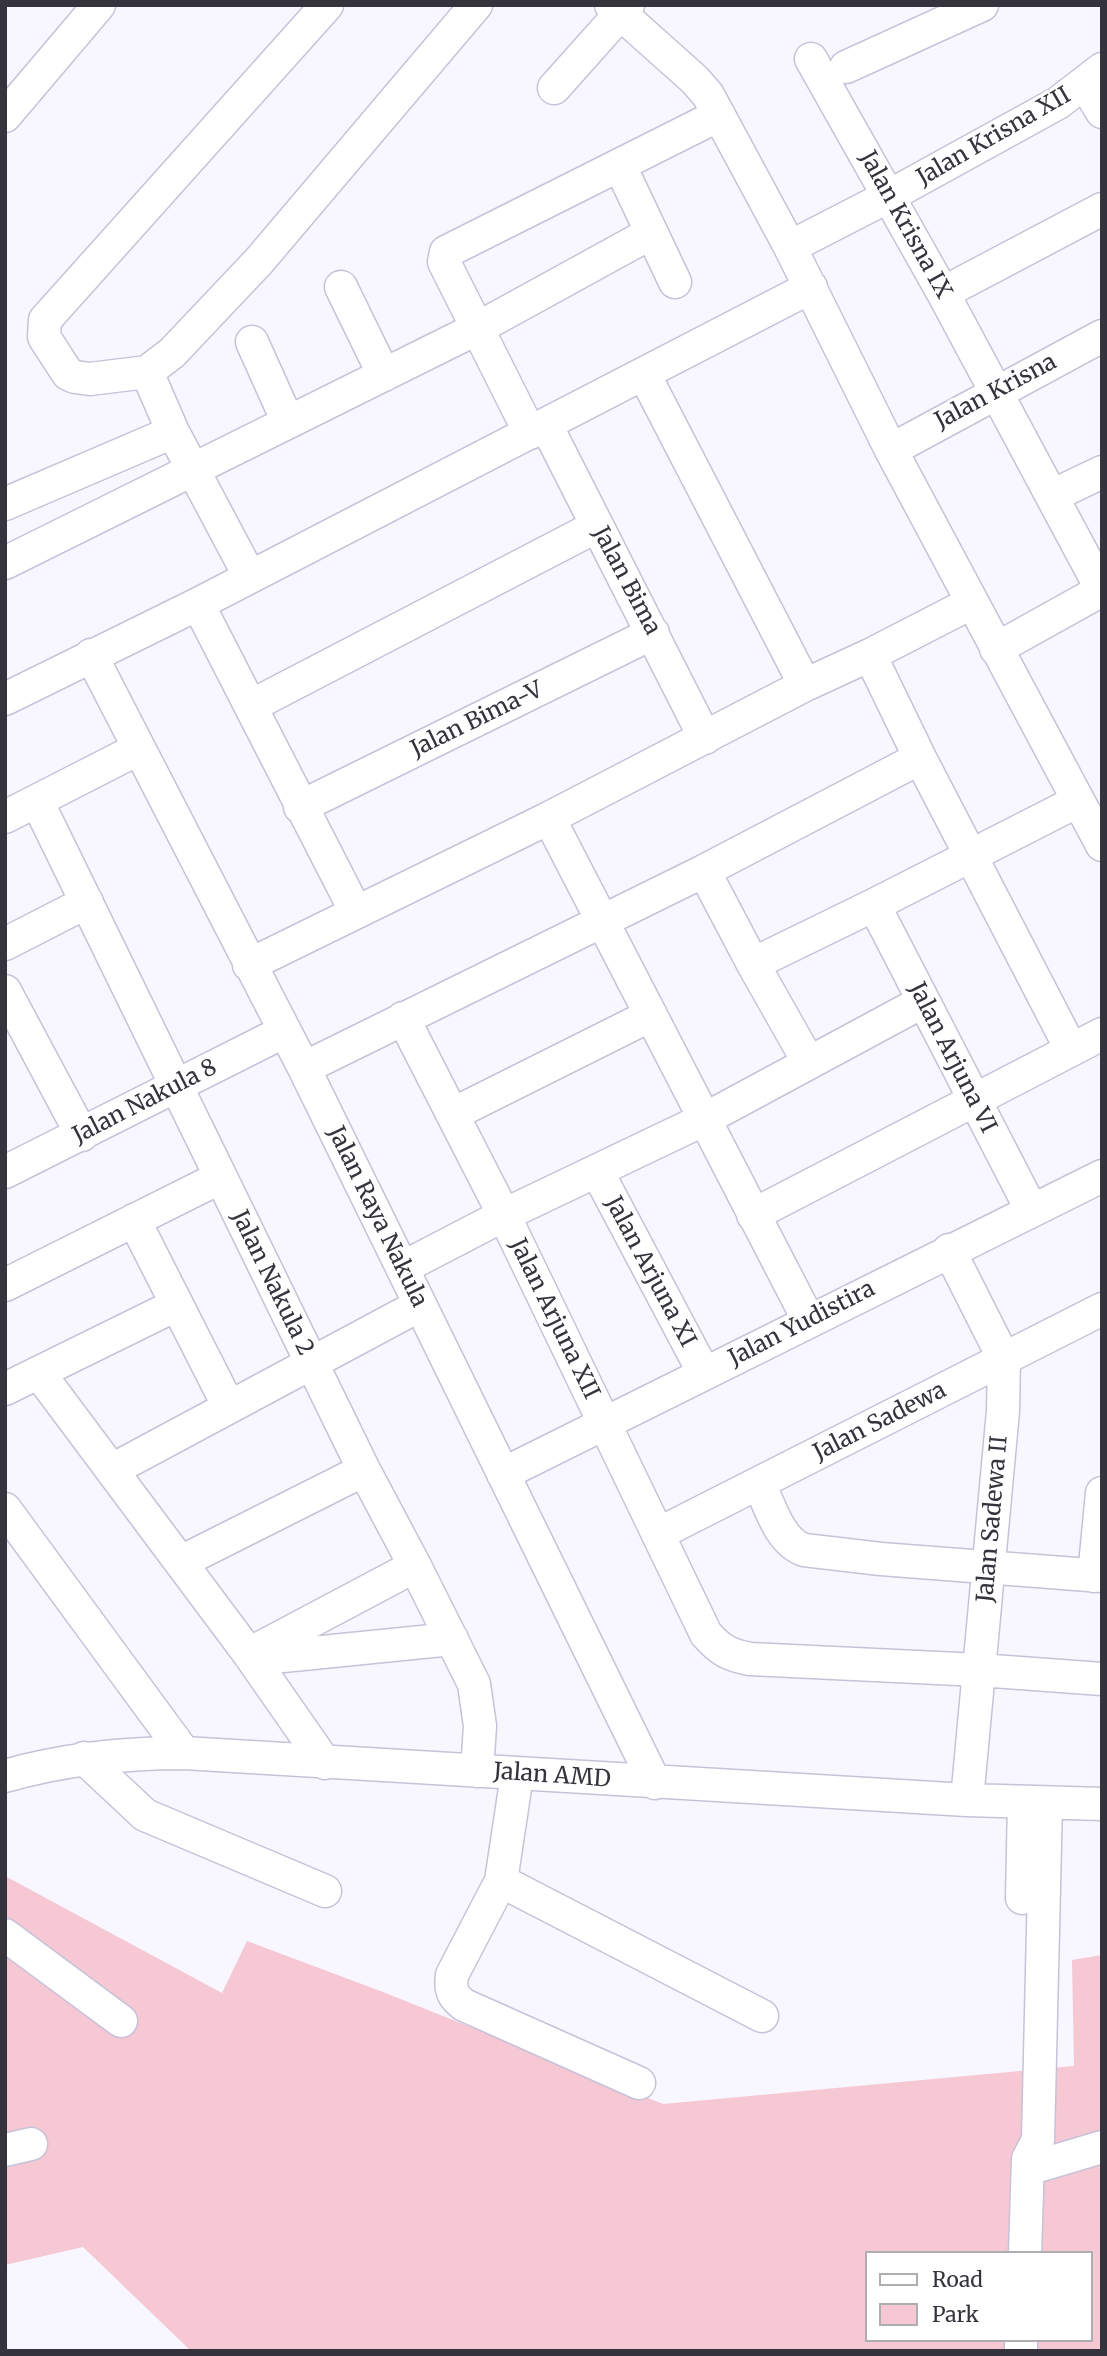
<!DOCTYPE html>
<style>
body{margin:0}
#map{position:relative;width:1107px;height:2356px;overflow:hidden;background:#f8f6ff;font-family:Merriweather,serif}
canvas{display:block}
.frame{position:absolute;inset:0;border:7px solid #35333c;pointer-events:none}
.legend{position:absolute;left:865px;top:2251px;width:228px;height:91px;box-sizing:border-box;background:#fff;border:2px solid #aeadb1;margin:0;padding:9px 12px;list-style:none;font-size:21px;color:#35333c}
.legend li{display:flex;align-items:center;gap:14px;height:35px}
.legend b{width:35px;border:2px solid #aeadb1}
</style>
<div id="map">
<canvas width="1107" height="2356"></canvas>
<div class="frame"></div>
<ul class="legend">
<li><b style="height:9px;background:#fff"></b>Road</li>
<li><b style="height:19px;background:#f5c8d4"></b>Park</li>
</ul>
</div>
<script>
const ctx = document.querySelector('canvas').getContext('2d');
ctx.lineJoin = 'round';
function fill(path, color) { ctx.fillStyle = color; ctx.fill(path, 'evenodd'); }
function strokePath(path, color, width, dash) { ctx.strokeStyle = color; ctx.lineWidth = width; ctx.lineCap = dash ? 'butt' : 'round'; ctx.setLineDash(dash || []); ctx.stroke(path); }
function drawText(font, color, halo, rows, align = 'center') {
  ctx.font = font + ' Merriweather,serif'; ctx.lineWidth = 6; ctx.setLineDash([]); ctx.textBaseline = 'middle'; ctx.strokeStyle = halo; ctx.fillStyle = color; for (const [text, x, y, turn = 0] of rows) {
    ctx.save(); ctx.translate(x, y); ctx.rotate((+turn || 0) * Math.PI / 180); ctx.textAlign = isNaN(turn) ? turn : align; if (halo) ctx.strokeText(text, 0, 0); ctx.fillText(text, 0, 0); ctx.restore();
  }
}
fill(new Path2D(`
 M 5,1876 L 222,1993 L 247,1941 L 383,1992 L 663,2104 L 1074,2066 L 1072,1960 L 1102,1955 L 1102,2351 L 191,2351 L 83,2247 L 5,2265 ZM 867,2253 L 1091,2253 L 1091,2340 L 867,2340 Z`), '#f5c8d4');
const minor = new Path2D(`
 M 327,5 L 45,320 L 44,337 L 68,374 L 75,377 L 90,379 L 147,372 L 172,353 L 259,261 L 476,5
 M 611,5 L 695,80 L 708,95 L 790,247 L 891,450 L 1102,845
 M 811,59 L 943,293 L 1102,590 L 996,649
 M 846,67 L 982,5
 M 1085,84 L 1102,112
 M 554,88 L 628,5
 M 5,116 L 99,5
 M 620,166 L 675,282
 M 790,247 L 889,196 L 1058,103 L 1102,69
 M 341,287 L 384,375
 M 943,293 L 1102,209
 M 252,342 L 288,422
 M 147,372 L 173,432 L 250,577
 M 644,374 L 805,685
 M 546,425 L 705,738
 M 530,433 L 444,262 L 446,252 L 719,115
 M 891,450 L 1102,336
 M 1052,496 L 1102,472
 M 5,504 L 173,432
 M 5,563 L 478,328 L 651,233
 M 198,604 L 356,912
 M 91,655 L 304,1068 L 655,1783
 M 870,655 L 920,758 L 1071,1049
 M 5,699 L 198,604 L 811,287
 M 251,706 L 597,526
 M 37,801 L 364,1470 L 415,1566 L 474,1684 L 480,1726 L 477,1771
 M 300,807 L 653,633
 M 5,817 L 138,749
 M 549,818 L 809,1321
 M 704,871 L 753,964 L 809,1063
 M 874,905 L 1031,1209
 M 5,944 L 87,902
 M 753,964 L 874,905 L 1078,801
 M 249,965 L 549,818 L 805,685 L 870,655 L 971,603
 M 5,991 L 82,1135
 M 403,1018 L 504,1215 L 706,1634 C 720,1650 729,1655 750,1659 L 979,1670 L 1102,1679
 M 304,1068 L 704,871 L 920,758
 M 453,1114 L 651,1015
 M 597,1171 L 704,1373
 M 5,1172 L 285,1031
 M 753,1215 L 1102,1034
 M 134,1220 L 229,1407
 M 949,1250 L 1004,1359 L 1003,1411 L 967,1800
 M 402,1268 L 504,1215 L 705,1119 L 922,1002
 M 5,1285 L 221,1177
 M 39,1373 L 249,1654 L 325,1763
 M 5,1389 L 176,1305
 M 112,1470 L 420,1305
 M 503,1474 L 1102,1176
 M 759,1483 C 770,1506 779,1541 804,1550 L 881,1559 L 1102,1576
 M 5,1509 L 184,1753
 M 658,1534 L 1102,1309
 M 181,1562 L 364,1470
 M 1094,1576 L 1102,1493
 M 249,1654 L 415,1566
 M 253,1659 L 452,1639
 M 84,1758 L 145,1815 L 325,1891
 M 517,1775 L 501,1881 L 452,1975 C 450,1989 452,1996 464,2005 L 639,2083
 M 5,1776 C 64,1759 123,1753 184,1753 L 967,1800 L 1102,1804
 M 501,1881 L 762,2016
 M 1022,1898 L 1024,1802
 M 5,1935 L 121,2021
 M 5,2150 L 31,2144
 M 1028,2169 L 1102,2147
 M 1025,2253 L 1028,2159 L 1038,2140 L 1046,1803
 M 1021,2351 L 1021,2340`);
strokePath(minor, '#c7c2d8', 35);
strokePath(minor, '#fff', 32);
drawText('23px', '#35333c', '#fff', [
 ["Jalan Krisna XII",994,137,-30],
 ["Jalan Krisna IX",905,225,61],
 ["Jalan Krisna",996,392,-28],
 ["Jalan Bima",626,581,62],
 ["Jalan Bima-V",477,720,-26],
 ["Jalan Arjuna VI",952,1058,63],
 ["Jalan Nakula 8",145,1102,-27],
 ["Jalan Raya Nakula",377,1217,64],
 ["Jalan Arjuna XI",650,1272,62],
 ["Jalan Nakula 2",272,1283,64],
 ["Jalan Arjuna XII",554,1319,64],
 ["Jalan Yudistira",802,1324,-27],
 ["Jalan Sadewa",880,1422,-27],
 ["Jalan Sadewa II",993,1519,-85],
 ["Jalan AMD",552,1776,4]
]);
</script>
